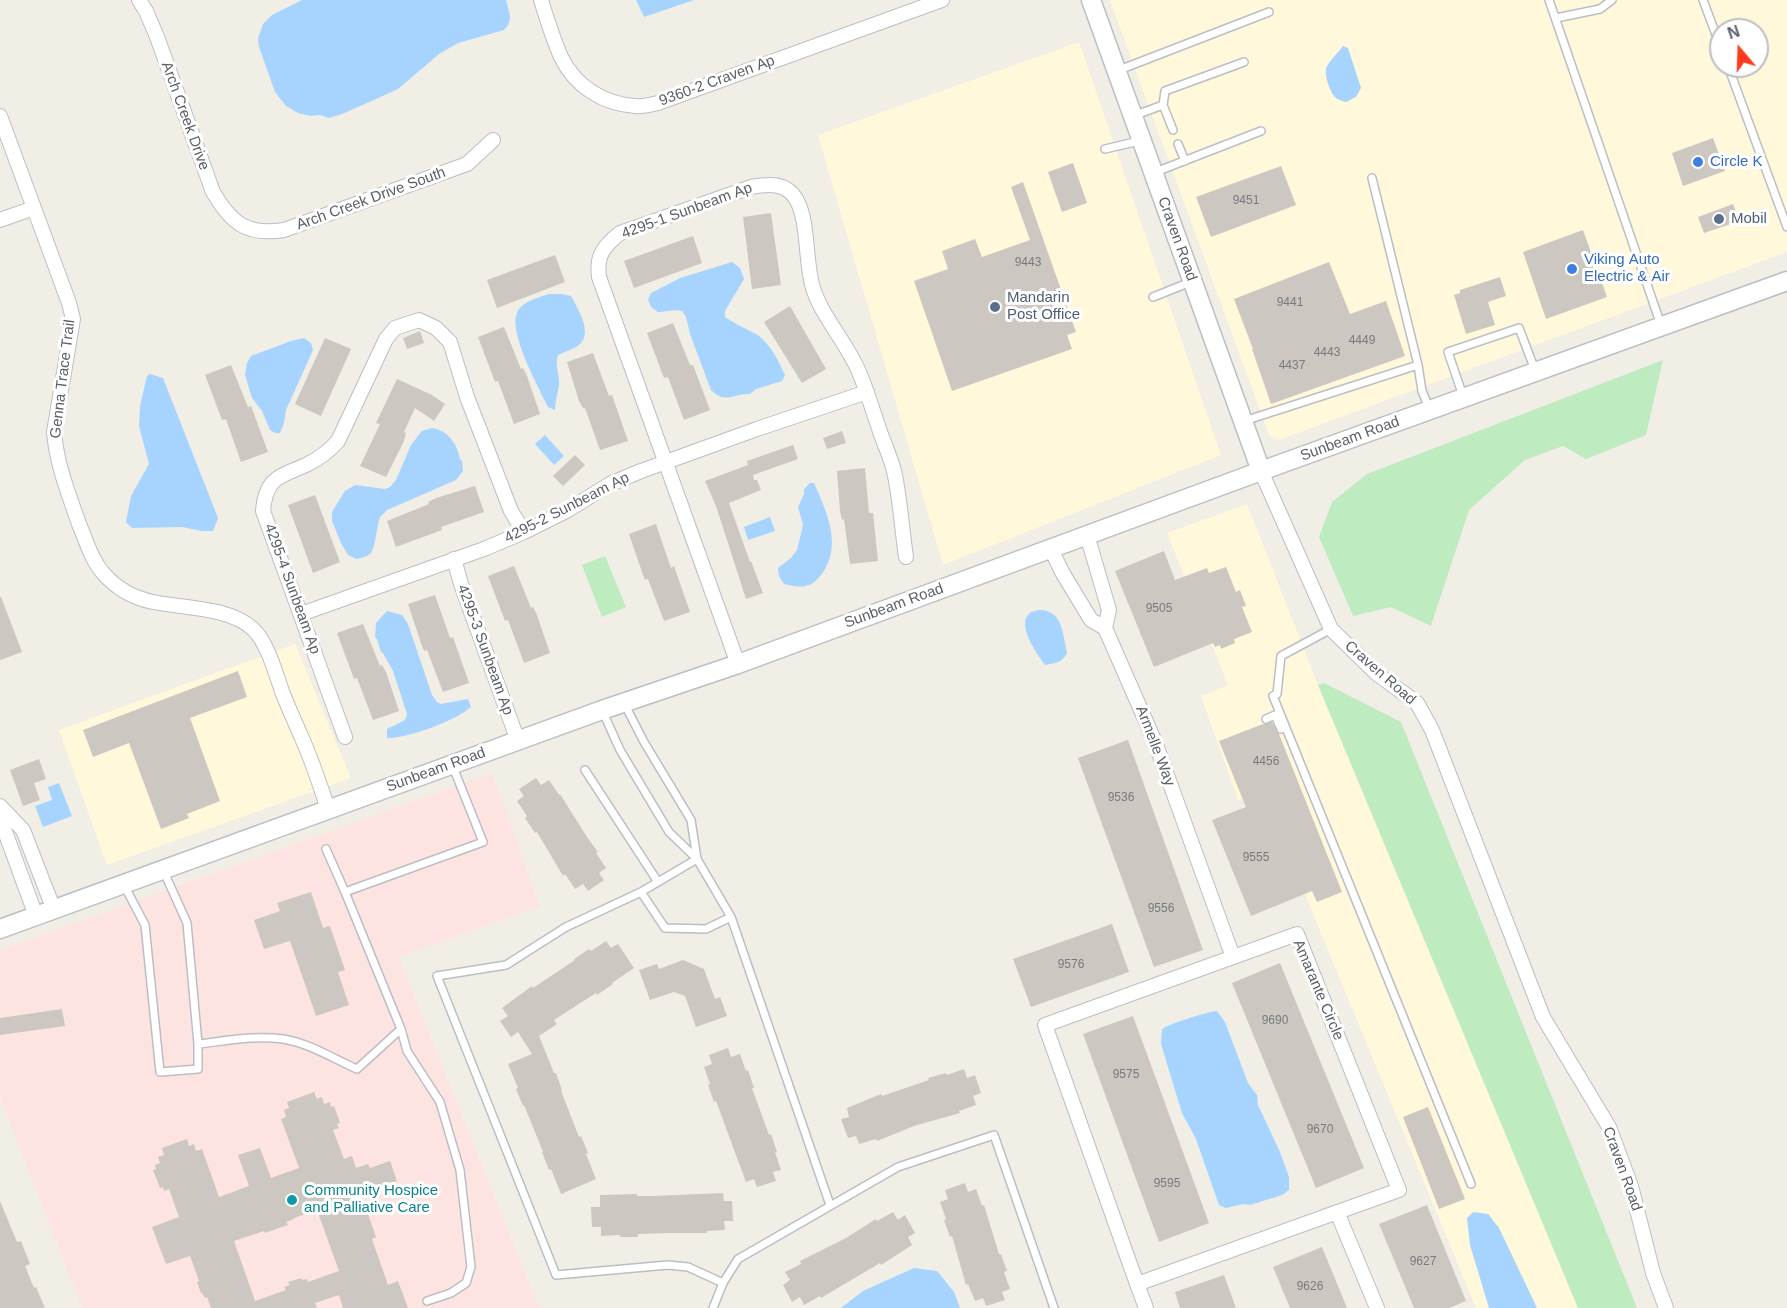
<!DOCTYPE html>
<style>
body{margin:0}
#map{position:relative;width:1787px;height:1308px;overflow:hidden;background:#f1eee5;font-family:Arial,sans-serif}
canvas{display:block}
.north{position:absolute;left:1709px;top:18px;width:60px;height:60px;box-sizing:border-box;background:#fff;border:2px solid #bebfc2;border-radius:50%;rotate:341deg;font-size:16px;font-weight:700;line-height:24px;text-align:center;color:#5c6067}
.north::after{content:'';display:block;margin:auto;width:21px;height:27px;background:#fc3b1f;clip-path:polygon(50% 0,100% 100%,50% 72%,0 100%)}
</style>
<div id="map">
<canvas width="1787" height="1308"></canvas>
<div class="north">N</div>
</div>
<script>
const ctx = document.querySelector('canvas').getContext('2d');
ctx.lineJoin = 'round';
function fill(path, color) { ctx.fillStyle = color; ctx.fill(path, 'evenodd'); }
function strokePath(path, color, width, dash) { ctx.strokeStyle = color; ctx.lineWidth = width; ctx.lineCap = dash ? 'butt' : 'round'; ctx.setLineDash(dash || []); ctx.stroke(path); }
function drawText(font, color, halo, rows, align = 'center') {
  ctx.font = font + ' Arial,sans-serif'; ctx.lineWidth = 6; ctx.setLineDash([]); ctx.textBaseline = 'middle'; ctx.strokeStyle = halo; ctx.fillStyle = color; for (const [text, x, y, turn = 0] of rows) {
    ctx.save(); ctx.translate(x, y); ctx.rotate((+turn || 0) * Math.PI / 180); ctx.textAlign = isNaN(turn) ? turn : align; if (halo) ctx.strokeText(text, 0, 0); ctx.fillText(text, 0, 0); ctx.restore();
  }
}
fill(new Path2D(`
 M 1110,0 L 1787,0 L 1787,252 L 1279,440 L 1269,435 ZM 1721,30 L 1757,30 L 1757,66 L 1721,66 Z
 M 1079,42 L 1221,455 L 943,565 L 818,135 Z
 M 1247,504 L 1318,685 L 1578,1308 L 1476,1308 L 1263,793 L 1238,800 L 1201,696 L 1228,685 L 1167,533 Z
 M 295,644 L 351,778 L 107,865 L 59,730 Z`), '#fff8db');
fill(new Path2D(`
 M 492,773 L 540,906 L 399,957 L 539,1308 L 82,1308 L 0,1097 L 0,950 Z`), '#fee4e0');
fill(new Path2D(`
 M 1663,360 L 1646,435 L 1586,459 L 1563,446 L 1525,460 L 1469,510 L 1431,626 L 1391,607 L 1353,616 L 1319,537 L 1332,502 L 1367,474 Z
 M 605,556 L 626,607 L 602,617 L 582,565 Z
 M 1324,683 L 1401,722 L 1637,1308 L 1578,1308 L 1318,685 Z`), '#bfebc1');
fill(new Path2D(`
 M 302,0 L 506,0 C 509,12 514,21 504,30 L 458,43 L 439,54 L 398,89 L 385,95 L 342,114 L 329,118 L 320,115 L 311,116 L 298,113 L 286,106 L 275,92 L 259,47 L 258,38 L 263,24 L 272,15 Z
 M 636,0 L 694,0 L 644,17 Z
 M 1343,46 L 1348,48 L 1361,88 L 1356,97 L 1346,102 C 1342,101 1339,100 1336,98 C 1330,93 1323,73 1327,66 C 1331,59 1338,53 1343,46 Z
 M 732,262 L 740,268 L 744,279 L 725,311 L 725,317 C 736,325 748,329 759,336 C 772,347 778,360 785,375 L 782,381 L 756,389 L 750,394 C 733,393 726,405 711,390 L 690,334 L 686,317 L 682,311 C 674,309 666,312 658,312 L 651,307 L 648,299 L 651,293 L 680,278 Z
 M 549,294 L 562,294 L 571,296 C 579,311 595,336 576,347 C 571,350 564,352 558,355 C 554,365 560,374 559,385 C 558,393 555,401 555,410 L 548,407 C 539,387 503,325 520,308 C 527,300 540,297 549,294 Z
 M 304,338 L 311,343 L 313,350 L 286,410 L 284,423 L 280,433 L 275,433 L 270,430 L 262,411 L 252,398 L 245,375 L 247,363 L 251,356 L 291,341 Z
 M 150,374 L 163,378 L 218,518 L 213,531 L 202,531 L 182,527 L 132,528 L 126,522 L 131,496 L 149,464 L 139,426 L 140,406 L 147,376 Z
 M 432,428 C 449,431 457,444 460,459 L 462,461 L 463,471 L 456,480 L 387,510 L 380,517 C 377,525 375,550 370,554 C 366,557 360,558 356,559 L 348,555 L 341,543 L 332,521 L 332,512 L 345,491 L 355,485 L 385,489 L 390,487 L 396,480 L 411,445 L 418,436 L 422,431 Z
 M 545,435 L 564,456 L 554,465 L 535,444 Z
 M 810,483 L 814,483 C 827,512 843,547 821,575 C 810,589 800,588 784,584 L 779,576 L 778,568 L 791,558 L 797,550 L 803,525 L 798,507 L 804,494 L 804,489 Z
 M 770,517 L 775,531 L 748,540 L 744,527 Z
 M 1039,610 C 1063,610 1063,635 1067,653 C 1062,663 1055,663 1045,665 C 1038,655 1015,624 1030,613 C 1032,611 1036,611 1039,610 Z
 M 387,611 L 402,615 L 408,624 L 432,695 L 437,702 L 441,704 L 468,699 L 471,707 C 455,721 406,739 387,738 L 387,729 L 405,720 L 407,714 L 393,671 L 383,653 L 381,652 L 377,639 L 375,637 L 376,623 Z
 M 59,783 L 72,816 L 43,827 L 35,806 L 52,800 L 48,787 Z
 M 1217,1011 L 1225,1022 L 1248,1083 L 1257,1095 L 1258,1105 L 1280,1152 L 1289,1177 L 1289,1190 L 1282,1195 L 1250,1205 L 1243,1204 L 1226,1208 L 1219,1205 L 1196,1139 L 1182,1113 L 1161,1044 L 1162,1029 C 1169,1024 1207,1012 1217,1011 Z
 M 1473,1212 L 1488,1214 L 1499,1228 L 1537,1308 L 1489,1308 L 1470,1245 L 1467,1218 Z
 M 914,1268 L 937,1271 L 954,1292 L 960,1308 L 841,1308 L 863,1291 Z`), '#a6d4ff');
fill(new Path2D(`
 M 1713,138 L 1725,171 L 1683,186 L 1672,153 Z
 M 1073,163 L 1087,203 L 1062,212 L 1048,172 Z
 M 1281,166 L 1296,205 L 1211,237 L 1196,197 Z
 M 1023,182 L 1076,332 L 1067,335 L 1072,349 L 952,391 L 914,281 L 948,269 L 942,251 L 975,239 L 982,257 L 1030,240 L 1011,187 Z
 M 1733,204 L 1740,221 L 1704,233 L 1698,217 Z
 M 771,213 L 781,285 L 752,289 L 743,217 Z
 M 1583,230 L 1607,297 L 1546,319 L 1523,252 Z
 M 693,236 L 702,263 L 634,288 L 624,261 Z
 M 555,255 L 565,282 L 497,308 L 487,280 Z
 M 1329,262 L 1350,314 L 1386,301 L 1405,356 L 1271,404 L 1252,349 L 1253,349 L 1234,299 Z
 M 1500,277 L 1506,296 L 1488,302 L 1495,325 L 1466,334 L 1454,295 L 1460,293 L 1460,290 Z
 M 790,306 L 826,369 L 802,383 L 764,322 Z
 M 673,323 L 690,365 L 693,365 L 710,410 L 684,420 L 668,377 L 664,378 L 647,333 Z
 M 504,327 L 521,369 L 523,368 L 527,376 L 540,414 L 514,424 L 498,381 L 495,382 L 478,337 Z
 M 420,331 L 424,343 L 407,349 L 403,338 Z
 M 325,338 L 351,349 L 321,416 L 295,404 Z
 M 593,353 L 609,396 L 612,395 L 628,441 L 600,450 L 585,408 L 583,408 L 579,401 L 567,362 Z
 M 231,365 L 248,407 L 251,406 L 254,414 L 268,452 L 241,462 L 226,419 L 222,420 L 205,375 Z
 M 397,379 L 432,395 L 445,404 L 434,421 L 415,408 L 404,432 L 406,433 L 404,441 L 386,477 L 360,466 L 380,424 L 376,423 Z
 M 842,431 L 846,443 L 827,449 L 823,438 Z
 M 793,445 L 798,459 L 753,475 L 754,480 L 757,480 L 761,490 L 729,503 L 750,562 L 751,561 L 763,593 L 746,599 L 716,506 L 705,481 L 748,465 L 747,461 Z
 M 575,455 L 585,465 L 563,486 L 553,476 Z
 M 865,468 L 869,513 L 873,513 L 878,561 L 850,564 L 844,519 L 842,520 L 840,511 L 837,471 Z
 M 475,486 L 484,512 L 441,527 L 442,530 L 396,547 L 387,521 L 429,504 L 428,502 L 436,498 Z
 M 315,495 L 340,562 L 313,573 L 288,505 Z
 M 656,524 L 671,568 L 674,566 L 690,612 L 664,621 L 648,579 L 645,580 L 642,572 L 629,534 Z
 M 1164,551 L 1175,580 L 1207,568 L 1209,573 L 1226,567 L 1236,592 L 1240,590 L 1246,606 L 1242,607 L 1252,632 L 1234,639 L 1235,643 L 1221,649 L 1220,645 L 1215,647 L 1213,643 L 1154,667 L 1115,571 Z
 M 514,566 L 531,608 L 533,607 L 537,615 L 550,653 L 524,663 L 508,620 L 505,621 L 488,576 Z
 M 435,595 L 450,638 L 453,637 L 469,683 L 443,692 L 427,650 L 424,651 L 421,643 L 408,604 Z
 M 0,597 L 1,597 L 22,652 L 0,660 Z
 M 363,624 L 380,666 L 382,665 L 386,672 L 399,711 L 373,720 L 357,678 L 354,679 L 337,633 Z
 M 238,671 L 247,697 L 190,718 L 220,801 L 187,814 L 189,818 L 161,829 L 129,743 L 93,757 L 83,730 Z
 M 1272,722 L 1279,734 L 1342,892 L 1317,902 L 1312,891 L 1251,916 L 1212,820 L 1246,807 L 1219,741 L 1263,724 Z
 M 1128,740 L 1203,950 L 1154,967 L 1078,758 Z
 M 39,759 L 46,779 L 34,783 L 40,800 L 23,806 L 10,770 Z
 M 536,778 L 541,785 L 549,780 L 559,795 L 560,794 L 587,837 L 598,852 L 596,853 L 606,868 L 599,873 L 604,880 L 588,891 L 583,884 L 575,889 L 565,874 L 563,876 L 537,832 L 535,833 L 525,818 L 527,816 L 517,801 L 524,796 L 519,789 Z
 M 311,892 L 323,928 L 330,926 L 345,970 L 338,972 L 349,1005 L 316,1016 L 290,941 L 264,949 L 254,920 L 280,911 L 277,903 Z
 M 1112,924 L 1129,972 L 1031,1007 L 1013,959 Z
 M 606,941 L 611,948 L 618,944 L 634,968 L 612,983 L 613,984 L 597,995 L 596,993 L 554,1020 L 557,1024 L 539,1036 L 554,1073 L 556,1073 L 562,1090 L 561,1091 L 579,1137 L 581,1136 L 588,1153 L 586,1154 L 596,1179 L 561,1194 L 551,1169 L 549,1170 L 542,1152 L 543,1152 L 524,1105 L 523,1106 L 516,1089 L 518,1088 L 508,1064 L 532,1054 L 518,1032 L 511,1037 L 500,1021 L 508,1016 L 502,1008 L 532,986 L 533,988 L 575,960 L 574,959 L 589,949 L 591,951 Z
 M 683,960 L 704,969 L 715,999 L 720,997 L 727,1016 L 696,1027 L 685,996 L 674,992 L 650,1000 L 639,970 L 657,964 L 659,969 Z
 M 1280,963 L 1364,1168 L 1316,1188 L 1232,983 Z
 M 62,1009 L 65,1026 L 0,1035 L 0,1018 Z
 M 1133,1016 L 1209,1223 L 1159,1242 L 1083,1034 Z
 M 728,1048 L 731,1057 L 740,1054 L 746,1071 L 748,1070 L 754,1088 L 752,1088 L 769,1135 L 771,1134 L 777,1152 L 775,1152 L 781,1170 L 773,1172 L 776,1181 L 757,1187 L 754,1179 L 746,1182 L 716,1101 L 714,1102 L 708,1085 L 710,1084 L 704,1067 L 712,1064 L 709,1055 Z
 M 964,1069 L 967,1078 L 975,1075 L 981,1093 L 973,1096 L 976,1105 L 959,1111 L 960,1113 L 914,1126 L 877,1141 L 876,1139 L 859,1144 L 856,1136 L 848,1138 L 841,1119 L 849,1117 L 847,1108 L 881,1094 L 882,1096 L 929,1080 L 928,1078 L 946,1073 L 947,1075 Z
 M 314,1092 L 317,1099 L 322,1097 L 324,1104 L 330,1102 L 331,1107 L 334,1106 L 340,1123 L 337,1124 L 339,1128 L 333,1130 L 344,1159 L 352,1156 L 356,1168 L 368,1164 L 370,1168 L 390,1161 L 397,1181 L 361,1194 L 376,1237 L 372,1239 L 388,1285 L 398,1281 L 408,1308 L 343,1308 L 339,1295 L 315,1303 L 317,1308 L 211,1308 L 207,1297 L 205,1298 L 202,1293 L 201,1293 L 197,1282 L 199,1281 L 190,1256 L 166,1264 L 152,1227 L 179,1217 L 169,1189 L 164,1191 L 163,1187 L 160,1188 L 153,1170 L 156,1169 L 155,1165 L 160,1163 L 158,1157 L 164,1155 L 162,1148 L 187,1139 L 189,1146 L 194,1144 L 196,1151 L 202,1149 L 219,1197 L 249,1186 L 238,1155 L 260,1148 L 271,1178 L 299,1168 L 281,1119 L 286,1117 L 284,1110 L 289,1108 L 287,1102 ZM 317,1210 L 339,1271 L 308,1282 L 307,1279 L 302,1280 L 301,1278 L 288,1282 L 290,1285 L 284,1287 L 286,1290 L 255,1301 L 234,1241 L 264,1231 L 265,1233 L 288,1225 L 286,1222 L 294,1219 L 294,1218 Z
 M 1428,1107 L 1465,1199 L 1439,1209 L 1403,1117 Z
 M 965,1183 L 968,1192 L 976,1189 L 982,1206 L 984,1205 L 999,1254 L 1001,1254 L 1007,1271 L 1004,1272 L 1010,1289 L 1002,1292 L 1005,1300 L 986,1306 L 983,1298 L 975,1301 L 968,1284 L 966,1285 L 952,1236 L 950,1237 L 944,1220 L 946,1219 L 940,1202 L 948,1199 L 945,1190 Z
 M 723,1193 L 724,1201 L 732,1201 L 733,1221 L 724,1221 L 725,1230 L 707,1231 L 707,1233 L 671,1233 L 638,1234 L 638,1237 L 620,1237 L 620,1235 L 601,1236 L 601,1227 L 592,1227 L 591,1207 L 600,1207 L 600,1195 L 637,1194 L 637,1196 L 652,1196 Z
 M 0,1201 L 17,1242 L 21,1241 L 30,1264 L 25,1266 L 34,1288 L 36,1287 L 45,1308 L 0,1308 Z
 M 1427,1205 L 1466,1301 L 1449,1308 L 1414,1308 L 1379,1224 Z
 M 893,1212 L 898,1220 L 905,1215 L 915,1233 L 908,1237 L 912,1245 L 881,1265 L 880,1263 L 821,1298 L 820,1296 L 804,1305 L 800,1297 L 792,1302 L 783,1285 L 790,1280 L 785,1272 L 801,1264 L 800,1261 L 846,1238 L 876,1219 L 877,1221 Z
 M 1322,1247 L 1347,1308 L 1290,1308 L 1273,1267 Z
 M 1224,1275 L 1236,1308 L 1180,1308 L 1175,1292 Z`), '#ccc8c1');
const service = new Path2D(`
 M 1549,0 L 1661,325
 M 1703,0 L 1721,48
 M 1556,18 L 1600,9 L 1612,0
 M 1728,66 L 1787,227
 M 1119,70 L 1269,12
 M 1163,105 L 1165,91 L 1244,62
 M 1133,116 L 1163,105 L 1173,130
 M 1178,144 L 1185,161
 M 1105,149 L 1139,141
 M 1153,173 L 1261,131
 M 1372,178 L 1418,365 L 1422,391 L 1429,408
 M 1153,297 L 1193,281
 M 1463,396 L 1448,352 L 1519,328 L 1535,370
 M 1244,421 L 1418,365
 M 1331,629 L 1281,656 L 1277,694 L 1273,696 L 1471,1184
 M 624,703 L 644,742 L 691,820 L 697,859
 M 602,710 L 620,750 L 669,832 L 697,859 L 731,917 L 830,1205
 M 1266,719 L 1275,715 L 1281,729
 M 585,770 L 658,882
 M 326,849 L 345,892 L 401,1029
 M 697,859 L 641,892 L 566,927 L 506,965 L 437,976 L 556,1275 L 668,1265 L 688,1267 L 723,1283
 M 124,885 L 145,925 L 160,1072 L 198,1069 L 198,1044 L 187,923 L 164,872
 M 345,892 L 483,842 L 453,767
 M 641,892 L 665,928 L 706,929 L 731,917
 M 198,1044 C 226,1041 255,1035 283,1039 C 309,1043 334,1059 357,1069 L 401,1029 L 407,1051 L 440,1102 L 460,1170 L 471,1267 L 466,1283 L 451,1293 L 427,1301
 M 713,1308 L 723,1283 L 738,1259 L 898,1167 L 994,1135 L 1054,1308`);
const minor = new Path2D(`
 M 139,0 L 146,11 L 157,37 L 213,192 C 231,223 247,236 284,230 L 467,164 L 493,140
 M 541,0 C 547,19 553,39 561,57 C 575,86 603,104 635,106 C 642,107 650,105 658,103 L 942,0
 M 0,116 L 69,303 L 73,319 L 54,432 C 57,466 68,492 79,524 C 86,540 91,559 103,573 C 116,588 133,598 153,602 C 182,608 230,607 253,629 C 268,643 276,675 283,694 C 289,709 295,722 301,736 C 312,760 320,785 328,809
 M 0,220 L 34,208
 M 1261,471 L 1331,629 L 1376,673 L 1417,703 L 1432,730 L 1543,1017 L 1609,1127 L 1631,1186 L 1653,1273 L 1666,1308
 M 1087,535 L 1109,610 L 1105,628
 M 1051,549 L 1062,572 L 1091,620 L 1105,628 L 1155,742 L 1233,957
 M 454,559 L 461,584 L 518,741
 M 301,614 L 484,549 L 524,532 L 568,510 L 610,484 L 641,471 L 757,429 L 867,392
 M 738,664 L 599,277 C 596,255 604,246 620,233 L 751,187 C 768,184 786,182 796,199 C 809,220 805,263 813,288 C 822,317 847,343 859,372 C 868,393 874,415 882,437 C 886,448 891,459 894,471 C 900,497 902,530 906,557
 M 345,737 L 263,511 C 266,476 280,477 308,464 C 320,458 330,450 338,441 L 386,339 L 395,328 L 419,320 L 436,328 L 450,342 L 467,397 L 511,511 L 524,532
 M 0,806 L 23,830 L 54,910
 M 0,818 L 36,916
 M 1337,1212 L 1377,1308
 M 1137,1284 L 1399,1190 L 1297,934 L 1045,1025 L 1137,1284 L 1146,1308`);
const tertiary = new Path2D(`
 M 1091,0 L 1261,471
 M 0,929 L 602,710 L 738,664 L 1261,471 L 1787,281`);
strokePath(service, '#bcbec5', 10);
strokePath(minor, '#bcbec5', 16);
strokePath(tertiary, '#bcbec5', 21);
strokePath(service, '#fff', 7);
strokePath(minor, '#fff', 14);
strokePath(tertiary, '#fff', 18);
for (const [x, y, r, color] of [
 [1698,162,6,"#3f7fe0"],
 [1719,219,6,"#5c6f8a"],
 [1572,269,6,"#3f7fe0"],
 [995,307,6,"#5c6f8a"],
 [292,1200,6,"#0f9aa8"]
]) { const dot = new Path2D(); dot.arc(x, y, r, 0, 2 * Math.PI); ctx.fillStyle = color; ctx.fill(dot); strokePath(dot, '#fff', 2); }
drawText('12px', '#787a7e', null, [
 ["9451",1246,201],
 ["9443",1028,263],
 ["9441",1290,303],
 ["4449",1362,341],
 ["4443",1327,353],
 ["4437",1292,366],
 ["9505",1159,609],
 ["4456",1266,762],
 ["9536",1121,798],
 ["9555",1256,858],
 ["9556",1161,909],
 ["9576",1071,965],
 ["9690",1275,1021],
 ["9575",1126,1075],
 ["9670",1320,1130],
 ["9595",1167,1184],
 ["9627",1423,1262],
 ["9626",1310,1287]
]);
drawText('15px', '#5c6067', '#fff', [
 ["9360-2 Craven Ap",717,81,-20],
 ["Arch Creek Drive",185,116,70],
 ["Arch Creek Drive South",371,199,-20],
 ["4295-1 Sunbeam Ap",687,211,-20],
 ["Craven Road",1177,239,70],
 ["Genna Trace Trail",63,379,-83],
 ["Sunbeam Road",1350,439,-20],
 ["4295-2 Sunbeam Ap",567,508,-27],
 ["4295-4 Sunbeam Ap",292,589,70],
 ["Sunbeam Road",894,606,-20],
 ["4295-3 Sunbeam Ap",485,650,70],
 ["Craven Road",1380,673,41],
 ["Armelle Way",1155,746,69],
 ["Sunbeam Road",436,770,-20],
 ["Amarante Circle",1318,990,67],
 ["Craven Road",1622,1169,70]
]);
drawText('15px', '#366cbe', '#fff', [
 ["Circle K",1710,162],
 ["Viking Auto",1584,260],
 ["Electric & Air",1584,277]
], 'left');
drawText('15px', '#4e5e75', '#fff', [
 ["Mobil",1731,219],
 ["Mandarin",1007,298],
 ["Post Office",1007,315]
], 'left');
drawText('15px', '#0d838f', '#fff', [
 ["Community Hospice",304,1191],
 ["and Palliative Care",304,1208]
], 'left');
</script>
